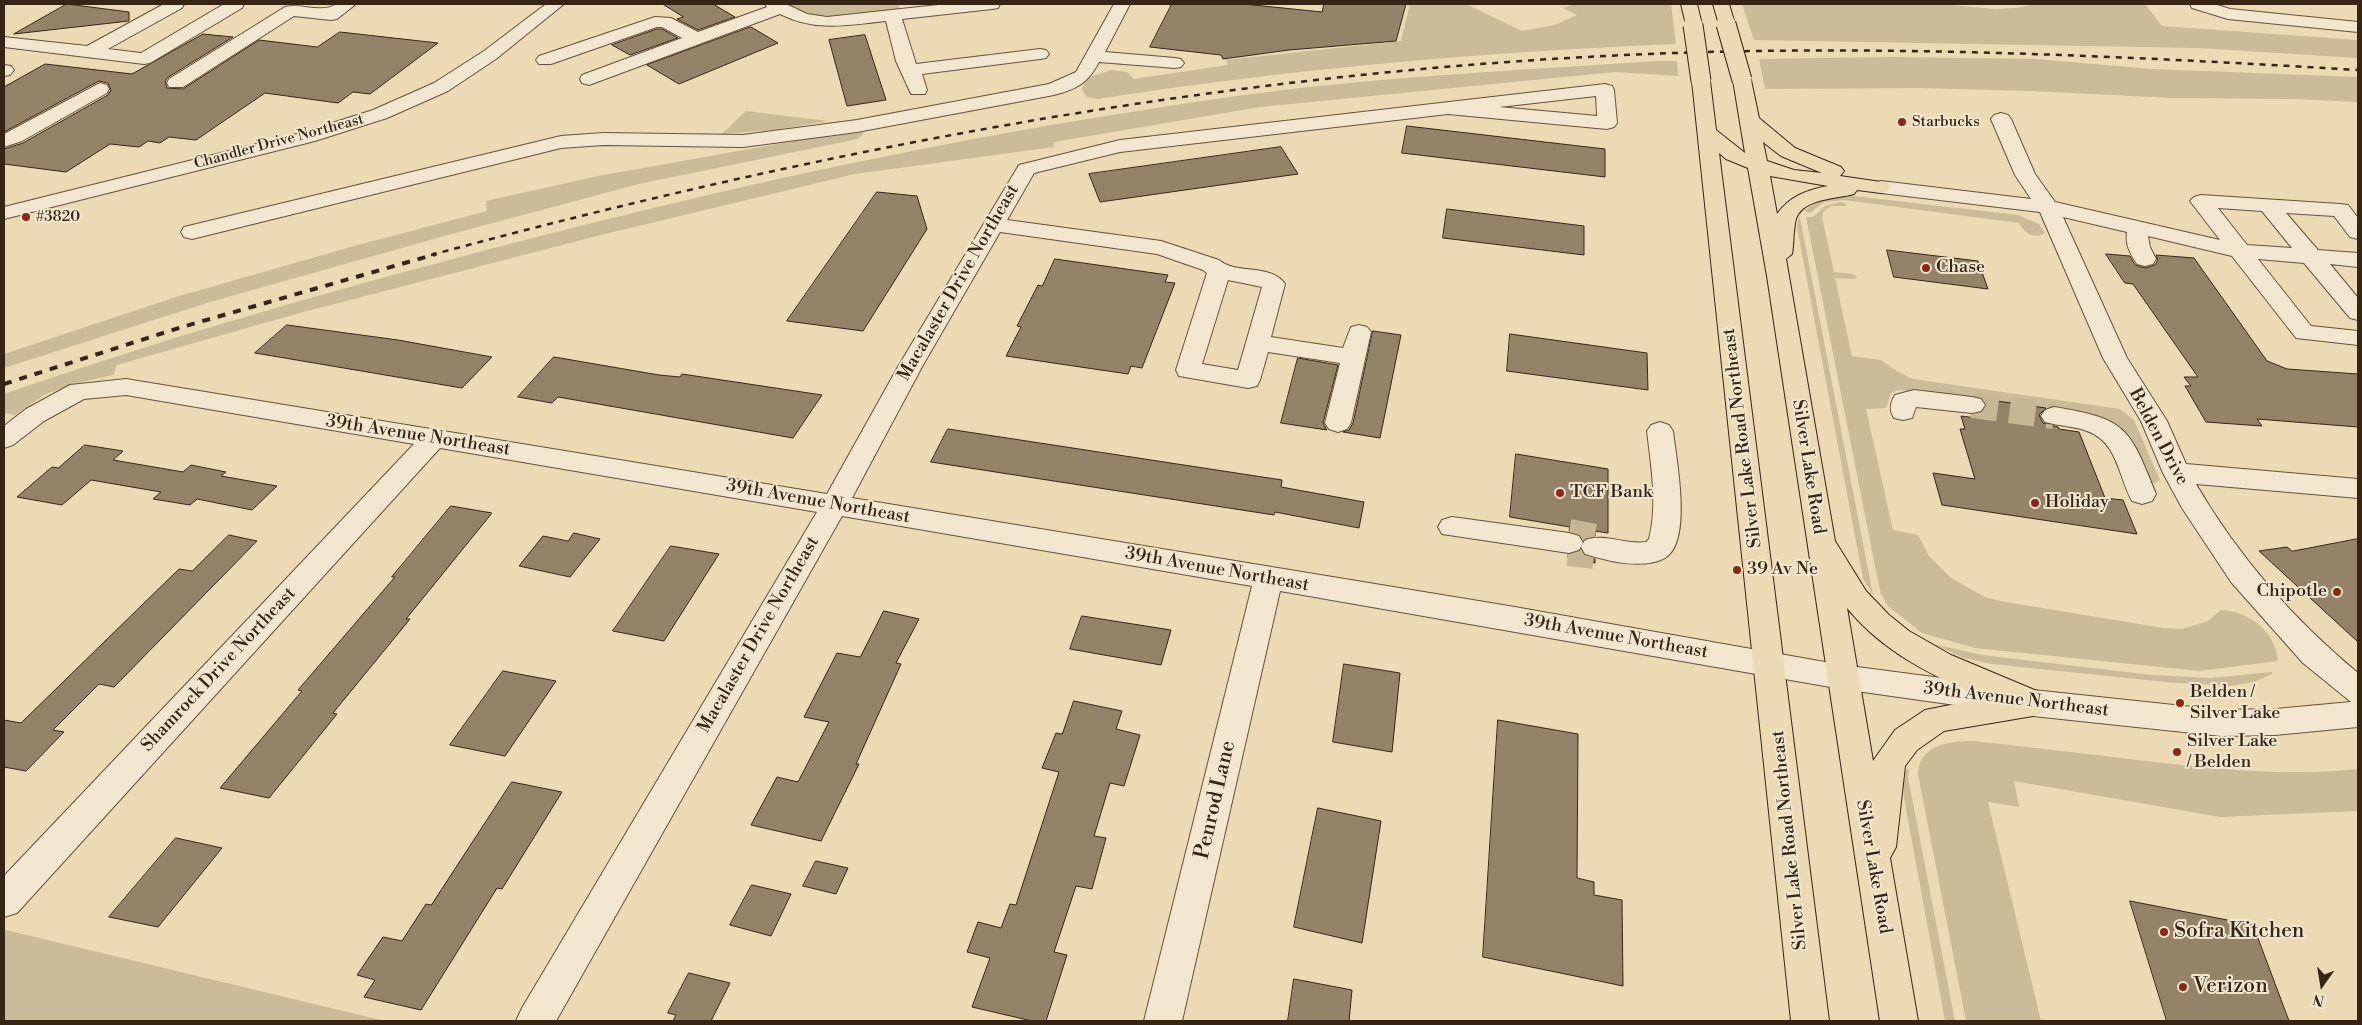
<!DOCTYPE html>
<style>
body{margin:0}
#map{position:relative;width:2362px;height:1025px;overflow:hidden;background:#ebdab3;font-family:"Libre Bodoni",serif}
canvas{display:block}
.frame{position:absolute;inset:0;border:5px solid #372514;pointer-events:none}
.north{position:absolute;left:2297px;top:960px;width:50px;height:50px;-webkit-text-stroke:4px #f2e7ce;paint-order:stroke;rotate:193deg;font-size:14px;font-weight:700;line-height:20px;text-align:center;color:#372514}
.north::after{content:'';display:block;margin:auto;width:18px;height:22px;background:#372514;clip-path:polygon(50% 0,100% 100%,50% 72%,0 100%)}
</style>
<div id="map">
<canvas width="2362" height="1025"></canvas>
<div class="frame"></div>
<div class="north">N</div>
</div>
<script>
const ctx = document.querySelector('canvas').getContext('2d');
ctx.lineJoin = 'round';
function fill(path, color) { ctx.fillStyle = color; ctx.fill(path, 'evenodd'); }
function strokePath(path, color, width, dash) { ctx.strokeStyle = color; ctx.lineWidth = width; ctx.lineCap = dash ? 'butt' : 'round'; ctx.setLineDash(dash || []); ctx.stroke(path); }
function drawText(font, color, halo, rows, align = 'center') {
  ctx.font = font + ' "Libre Bodoni",serif'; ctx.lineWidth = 4; ctx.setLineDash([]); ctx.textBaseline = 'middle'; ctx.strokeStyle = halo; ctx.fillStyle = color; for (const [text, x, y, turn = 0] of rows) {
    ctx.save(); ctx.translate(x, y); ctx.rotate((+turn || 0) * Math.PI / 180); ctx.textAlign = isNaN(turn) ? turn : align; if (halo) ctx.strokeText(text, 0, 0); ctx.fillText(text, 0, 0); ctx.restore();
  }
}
fill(new Path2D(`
 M 787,4 L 909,4 L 899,5 L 900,12 C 859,15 824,25 787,4 Z
 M 1410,4 L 1466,4 L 1522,31 L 1555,25 L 1577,15 L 1563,8 L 1574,4 L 1671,4 L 1676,44 C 1482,52 1289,69 1098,99 L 1086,97 L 1082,89 L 1086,78 L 1112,70 L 1127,72 L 1134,79 L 1228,65 L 1226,60 L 1401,41 Z
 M 1742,4 L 1939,4 L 1996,9 L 2017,8 L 2035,4 L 2145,4 L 2162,26 L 2358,40 L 2358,58 L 2198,48 L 1754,40 Z
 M 1891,57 L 2037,59 L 2151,69 L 2358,77 L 2358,102 L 2294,99 L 2171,98 L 2031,91 L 1919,88 L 1765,89 L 1759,59 Z
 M 1660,61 L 1677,61 L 1678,76 L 1615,72 L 1260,107 L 1054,142 L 1054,147 L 855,174 L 597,236 L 296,314 L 117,365 L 113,375 L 73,384 L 44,395 L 15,415 L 4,413 L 4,394 C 191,329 383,276 576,227 C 755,182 935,143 1118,114 C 1188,103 1258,92 1329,85 C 1439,74 1549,68 1660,61 Z
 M 746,111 L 828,121 L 774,130 L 722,134 Z
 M 856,130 L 862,131 L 863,134 L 858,139 L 639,184 L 448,235 L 210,302 L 4,368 L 4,354 L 176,297 L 354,246 L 487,211 L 486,201 L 598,176 Z
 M 1853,196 L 2018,215 L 2039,224 L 2045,233 C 2034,240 2024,233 2019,223 L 1844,200 L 1824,202 L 1810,213 L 1804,211 L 1820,200 Z
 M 1840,202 L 1845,203 L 1846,206 L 1831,206 L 1823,212 L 1822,217 L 1834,272 L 1853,274 L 1857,277 L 1854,279 L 1835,278 L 1852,356 L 1881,360 L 1898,372 L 1913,379 L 2120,409 L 2134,420 L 2160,480 L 2155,483 L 2150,482 L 2129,444 L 2051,408 L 1898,390 L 1891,393 L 1886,408 L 1866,409 L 1893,530 L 1918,535 L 1929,556 L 1951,578 L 1985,597 L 2000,601 L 2163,628 L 2182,629 L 2208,621 L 2221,610 C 2249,611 2276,632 2278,661 L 2199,671 L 1975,648 L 1922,633 L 1888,606 L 1881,594 L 1878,581 L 1806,217 L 1813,217 L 1825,206 Z
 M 1799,217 L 1800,218 L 1873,595 L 1863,579 L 1797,227 Z
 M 1933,644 L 1982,655 L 2152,675 L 2211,678 L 2272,672 L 2272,674 L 2254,682 L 2230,686 L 2165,682 L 1992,664 L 1964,658 Z
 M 1973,741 C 2031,747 2088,754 2146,761 C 2217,769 2287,777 2358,769 L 2358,811 L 2220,817 L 2014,781 L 2019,807 L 1988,802 L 2041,1021 L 1966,1021 L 1918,774 C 1919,745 1949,741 1973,741 Z
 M 1906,769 L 1909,770 L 1908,777 L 1955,1021 L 1945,1021 L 1904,798 L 1903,782 Z
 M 6,930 L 385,1021 L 4,1021 L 4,933 Z`), '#ccbb98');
const building = new Path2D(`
 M 67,4 L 129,12 L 129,21 L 14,34 Z
 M 663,4 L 713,4 L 735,17 L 698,30 L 677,19 L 683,17 Z
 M 1172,4 L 1244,4 L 1322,12 L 1324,4 L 1406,4 L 1396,41 L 1289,50 L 1223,59 L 1221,55 L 1150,47 Z
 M 751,27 L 778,43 L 679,84 L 647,65 Z
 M 657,29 L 662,29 L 678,38 L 630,55 L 612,45 Z
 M 340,32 L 438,43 L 370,94 L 353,92 L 338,103 L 265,93 L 196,140 L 169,137 L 160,143 L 148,141 L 139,147 L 110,144 L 66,172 L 4,164 L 4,149 L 23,143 L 108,95 L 111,90 L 108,83 L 99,81 L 4,132 L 4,87 L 45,64 L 132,74 L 203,34 L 233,37 L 167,78 L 165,82 L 167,88 L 183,89 L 259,40 L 317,47 Z
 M 865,35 L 886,100 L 847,106 L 829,40 Z
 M 1407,126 L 1605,149 L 1605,177 L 1402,153 Z
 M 1281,147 L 1298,174 L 1100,202 L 1089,174 Z
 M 877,192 L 917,196 L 927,229 L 863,331 L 787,321 Z
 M 1447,209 L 1584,226 L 1584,255 L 1443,238 Z
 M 1887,250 L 1978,261 L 1988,289 L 1894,277 Z
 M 2106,254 L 2130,256 L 2135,265 L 2145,268 L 2155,265 L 2158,260 L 2156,255 L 2194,258 L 2267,361 L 2287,369 L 2358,374 L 2358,427 L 2257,419 L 2262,426 L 2206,422 L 2185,386 L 2191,386 L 2184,377 L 2198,377 L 2133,284 L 2125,283 Z
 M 1055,259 L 1168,275 L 1165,282 L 1175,283 L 1142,368 L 1131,366 L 1128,374 L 1006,356 L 1021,327 L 1017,326 L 1038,285 L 1042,286 Z
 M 287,325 L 398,340 L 492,357 L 462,388 L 255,353 Z
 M 1373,331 L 1401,335 L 1380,438 L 1343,432 L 1349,430 L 1353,423 Z
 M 1510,334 L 1647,353 L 1648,390 L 1507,371 Z
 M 554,357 L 659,375 L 680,377 L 682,374 L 822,395 L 793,438 L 558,397 L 552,403 L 518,397 Z
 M 1298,358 L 1338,365 L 1323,423 L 1327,430 L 1281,423 Z
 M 1983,399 L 2046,408 L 2039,415 L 2043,423 L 2058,427 L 2059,429 L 2079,432 L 2105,498 L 2123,500 L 2137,534 L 1942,505 L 1933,473 L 1975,479 L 1960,429 L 1965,429 L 1961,416 L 1976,418 L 1975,414 L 1983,412 L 1987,406 Z
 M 948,429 L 1282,480 L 1281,487 L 1364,502 L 1359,528 L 1275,512 L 1274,515 L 931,462 Z
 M 85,445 L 123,451 L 113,460 L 183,472 L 191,465 L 226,472 L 221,476 L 277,486 L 252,510 L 197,499 L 190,505 L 153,499 L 161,492 L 91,480 L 62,505 L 17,497 L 52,467 L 58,468 Z
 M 1516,454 L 1608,469 L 1608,533 L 1595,531 L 1595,536 L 1583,539 L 1580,534 L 1569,531 L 1570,527 L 1510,517 Z
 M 451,506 L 492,513 L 406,619 L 410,619 L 333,713 L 337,714 L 269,798 L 220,788 L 302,691 L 298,690 L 395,577 L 392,577 Z
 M 574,533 L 600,539 L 570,577 L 519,566 L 543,536 L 568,541 Z
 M 229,535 L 257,541 L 114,687 L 99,684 L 53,730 L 64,732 L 26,771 L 4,767 L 4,720 L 21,723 L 179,569 L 192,571 Z
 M 2358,539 L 2358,642 L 2259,551 L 2287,547 L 2292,551 Z
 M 671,546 L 719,554 L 664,641 L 613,631 Z
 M 1581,551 L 1584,556 L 1595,559 L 1595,563 L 1568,558 L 1568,555 Z
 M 884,611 L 919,619 L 896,663 L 901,664 L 856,764 L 859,764 L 821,841 L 751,825 L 777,777 L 798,782 L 829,722 L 804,717 L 837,653 L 860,657 Z
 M 1082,616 L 1171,630 L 1161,665 L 1070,649 Z
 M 1344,664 L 1400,673 L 1392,752 L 1333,742 Z
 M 503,671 L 556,681 L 505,756 L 450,745 Z
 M 1074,701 L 1122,711 L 1116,729 L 1140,735 L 1124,786 L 1110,783 L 1094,836 L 1106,838 L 1092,889 L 1076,886 L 1054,952 L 1067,955 L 1046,1021 L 1032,1021 L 972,1007 L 990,958 L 967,952 L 978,922 L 1001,928 L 1010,904 L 1016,905 L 1059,772 L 1042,768 L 1056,733 L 1062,734 Z
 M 1498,720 L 1578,734 L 1577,878 L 1594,882 L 1594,895 L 1622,900 L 1623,986 L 1483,957 Z
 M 512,782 L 562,792 L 502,889 L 497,888 L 421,1010 L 364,997 L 375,980 L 357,975 L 383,937 L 402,941 L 426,904 L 431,905 Z
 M 1318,808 L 1381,821 L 1362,943 L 1294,927 Z
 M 176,838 L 222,848 L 158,927 L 109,917 Z
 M 816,861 L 848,868 L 836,894 L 803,886 Z
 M 752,885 L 791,894 L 771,936 L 730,925 Z
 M 2130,901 L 2253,925 L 2289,1021 L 2167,1021 Z
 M 689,973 L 730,983 L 711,1021 L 673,1021 L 676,1015 L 668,1013 Z
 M 1294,979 L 1352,990 L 1349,1021 L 1288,1021 Z`);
fill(building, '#958367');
strokePath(building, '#372514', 1);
strokePath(new Path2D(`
 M 1972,405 L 2054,416
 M 1569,532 L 1596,537
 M 1568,553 L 1595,556`), '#c7b693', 26, [26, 12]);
const minor = new Path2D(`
 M 164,4 L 184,4 L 182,8 L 108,49 L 141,53 L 224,4 L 244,4 L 242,8 L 150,63 L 144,64 L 4,47 L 4,37 L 87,46 Z
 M 337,4 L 356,4 L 337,19 L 331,20 L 294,16 L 183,87 L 169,87 L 167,83 L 169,79 L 285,7 C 303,3 320,14 337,4 Z
 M 546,4 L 564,4 L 496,59 L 448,91 L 387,118 L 315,141 L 4,219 L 4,207 L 301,133 L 373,110 L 434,83 L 484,51 Z
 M 765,4 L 786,4 L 807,14 L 827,17 L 947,4 L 1000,4 L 998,8 L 992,9 L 902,19 L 916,64 L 1040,49 L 1046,50 L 1049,54 L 1046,58 L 1040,59 L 922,74 L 927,90 L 925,94 L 911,94 L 896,61 L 886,21 C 847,25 816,32 780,14 L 589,85 L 582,83 L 580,79 L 582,75 L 682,38 L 662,27 L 657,27 L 551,64 L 539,64 L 536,60 L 539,56 L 655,17 L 671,18 L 698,32 L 767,7 Z
 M 1114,4 L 1130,4 L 1105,52 L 1175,58 L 1181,59 L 1184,63 L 1181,67 L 1175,68 L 1099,62 C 1088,83 1077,89 1054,95 L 857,132 L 743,147 L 603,145 L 561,148 L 192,239 L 184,237 L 181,232 L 184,227 L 561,136 L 603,133 L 743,135 L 857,120 L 1049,84 L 1076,72 Z
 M 2190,4 L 2214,4 L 2230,9 L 2358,22 L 2358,32 L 2228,19 L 2192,8 Z
 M 4,65 L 11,66 L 14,70 L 10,75 L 4,76 Z
 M 100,83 L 107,85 L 109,89 L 107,93 L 22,141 L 4,147 L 4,134 Z
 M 1605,84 L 1612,86 L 1614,90 L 1617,123 L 1614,127 L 1607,129 L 1448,114 L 1120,152 L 1034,173 L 1007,220 L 1161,241 L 1219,260 C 1236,275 1271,263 1285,284 L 1271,337 L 1343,348 L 1351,327 L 1359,325 L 1367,327 L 1371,332 L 1351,423 L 1347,429 L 1338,432 L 1329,429 L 1325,423 L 1340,363 L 1268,352 L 1260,380 L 1257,386 L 1248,388 L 1179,376 L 1176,370 L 1207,273 L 1203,270 L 1157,254 L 1000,232 L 923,365 L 852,498 L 1509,606 L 1842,665 L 2033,690 L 2221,710 L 2275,709 L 2351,702 L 2303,663 L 2231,582 L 2182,508 L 2163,473 L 2141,421 L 2103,358 L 2040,212 L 1881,193 L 1874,191 L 1871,187 L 1874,183 L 1881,181 L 2031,199 L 2015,175 L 1991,119 L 1994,115 L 2001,113 L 2008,115 L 2011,119 L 2035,174 L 2055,202 L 2220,240 L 2190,201 L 2194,197 L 2201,195 L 2340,204 L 2348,205 L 2358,218 L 2358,239 L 2350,237 L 2334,216 L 2286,213 L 2318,250 L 2358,253 L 2358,267 L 2330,264 L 2358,298 L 2358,320 L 2350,318 L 2304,263 L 2258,259 L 2311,326 L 2358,331 L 2358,345 L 2296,338 L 2232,256 L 2148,236 L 2150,247 L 2156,259 L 2153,264 L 2145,266 L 2137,264 C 2130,253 2125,245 2127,232 L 2063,217 L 2127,358 L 2167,421 L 2186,464 L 2358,479 L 2358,498 L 2196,484 C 2238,556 2294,620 2358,673 L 2358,727 L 2275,735 L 2221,736 L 2033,716 L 1842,689 L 1280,591 L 1182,1021 L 1144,1021 L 1252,586 L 842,516 L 556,1021 L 516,1021 L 522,1008 L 817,512 L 440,448 L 17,913 L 4,917 L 4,876 L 414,444 L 126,395 L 84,399 L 44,421 L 13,445 L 4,448 L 4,426 L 26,409 L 70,385 L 126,379 L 827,494 L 899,365 L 1019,165 L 1120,140 ZM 1596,96 L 1597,116 L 1499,107 ZM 2218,208 L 2262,211 L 2292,248 L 2247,245 ZM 1228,280 L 1262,287 L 1238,370 L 1202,364 Z
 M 1914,390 L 1972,397 L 1981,399 L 1985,405 L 1981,411 L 1972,413 L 1916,407 L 1912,418 L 1903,420 L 1894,418 C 1889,410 1890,403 1895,395 Z
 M 2054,407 C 2127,419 2129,427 2156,494 L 2152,501 L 2142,504 L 2132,501 C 2118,476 2118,442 2087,431 C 2074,426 2059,426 2045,422 L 2041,416 L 2045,410 Z
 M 1660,422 L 1669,425 L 1673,431 C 1676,458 1693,542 1665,558 C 1642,570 1608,561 1585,554 L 1581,547 L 1585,540 C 1605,533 1626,545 1646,542 L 1649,539 C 1658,505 1651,466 1647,431 L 1651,425 Z
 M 1452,517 L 1569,533 L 1579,536 L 1583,543 L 1579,550 L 1569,553 L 1442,534 L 1438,527 L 1442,520 Z`);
const major = new Path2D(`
 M 1681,4 L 1697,4 L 1702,25 L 1699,29 L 1687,29 Z
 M 1713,4 L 1729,4 L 1735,24 L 1732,28 L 1720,28 Z
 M 1742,74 L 1749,76 L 1751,80 L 1759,118 L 1795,148 L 1841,167 L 1844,171 L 1840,176 L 1888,183 L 1891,187 L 1888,191 L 1881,193 L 1857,190 L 1854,194 C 1837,199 1803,198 1796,219 C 1793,230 1794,243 1792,254 L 1786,259 L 1835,541 L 1866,591 L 1889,615 L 1909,631 L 1951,655 L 2044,694 L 2049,703 L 2044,712 L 2033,716 L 1944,731 L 1917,750 L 1905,766 L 1896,847 L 1890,858 L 1918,1021 L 1880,1021 L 1767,276 L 1748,168 L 1726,159 L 1719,153 L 1829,1021 L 1791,1021 L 1692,81 L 1694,77 L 1708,77 L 1710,81 L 1716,130 L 1745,153 L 1733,80 L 1735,76 ZM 1763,142 L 1781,156 L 1822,173 L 1794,170 L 1767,161 ZM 1770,176 L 1828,186 C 1807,190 1790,196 1777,214 ZM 1847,608 C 1884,653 1934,677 1986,698 L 1925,710 L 1895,730 L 1873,761 Z`);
strokePath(minor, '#64523c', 2);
strokePath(major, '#372514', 2);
fill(minor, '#f2e7ce');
fill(major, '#ebdab3');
strokePath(new Path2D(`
 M 431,255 C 815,151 1207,76 1605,56 C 1857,43 2107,55 2358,70`), '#372514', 2.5, [6, 6]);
strokePath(new Path2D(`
 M 4,384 L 182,327 L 436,254`), '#372514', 4, [8, 8]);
const majorBridge = new Path2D(`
 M 1726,24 L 1742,80
 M 1693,25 L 1701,81`);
strokePath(majorBridge, '#372514', 21, []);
strokePath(majorBridge, '#ebdab3', 19);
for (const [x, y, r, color] of [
 [1902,122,5,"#8f2418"],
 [26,217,5,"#8f2418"],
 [1926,268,5,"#8f2418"],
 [1560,493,5,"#8f2418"],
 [2035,503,5,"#8f2418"],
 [1737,570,5,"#8f2418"],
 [2337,592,5,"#8f2418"],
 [2180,703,5,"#8f2418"],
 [2177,752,5,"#8f2418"],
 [2164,932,5,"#8f2418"],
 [2183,987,5,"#8f2418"]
]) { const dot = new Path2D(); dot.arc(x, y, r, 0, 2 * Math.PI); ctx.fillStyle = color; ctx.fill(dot); strokePath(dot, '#f2e7ce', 2); }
drawText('15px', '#372514', '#f2e7ce', [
 ["Starbucks",1912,122],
 ["#3820",36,217]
], 'left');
drawText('15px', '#372514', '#f2e7ce', [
 ["Chandler Drive Northeast",279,142,-15]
]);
drawText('18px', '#372514', '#f2e7ce', [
 ["Chase",1936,268],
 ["TCF Bank",1570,493],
 ["Holiday",2045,503],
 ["39 Av Ne",1747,570],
 ["Chipotle",2327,592,"right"],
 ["Belden /",2190,693],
 ["Silver Lake",2190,714],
 ["Silver Lake",2187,742],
 ["/ Belden",2187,763]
], 'left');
drawText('18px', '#372514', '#f2e7ce', [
 ["Macalaster Drive Northeast",959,283,-60],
 ["39th Avenue Northeast",418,436,9],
 ["Belden Drive",2158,437,62],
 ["Silver Lake Road Northeast",1743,438,-97],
 ["Silver Lake Road",1808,467,81],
 ["39th Avenue Northeast",818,502,10],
 ["39th Avenue Northeast",1217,570,10],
 ["Macalaster Drive Northeast",759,635,-60],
 ["39th Avenue Northeast",1616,637,10],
 ["Shamrock Drive Northeast",219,670,-47],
 ["39th Avenue Northeast",2016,700,7],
 ["Silver Lake Road Northeast",1790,840,-96],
 ["Silver Lake Road",1873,867,80]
]);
drawText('21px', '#372514', '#f2e7ce', [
 ["Penrod Lane",1216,800,-77]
]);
drawText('21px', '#372514', '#f2e7ce', [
 ["Sofra Kitchen",2174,932],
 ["Verizon",2193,987]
], 'left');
</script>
